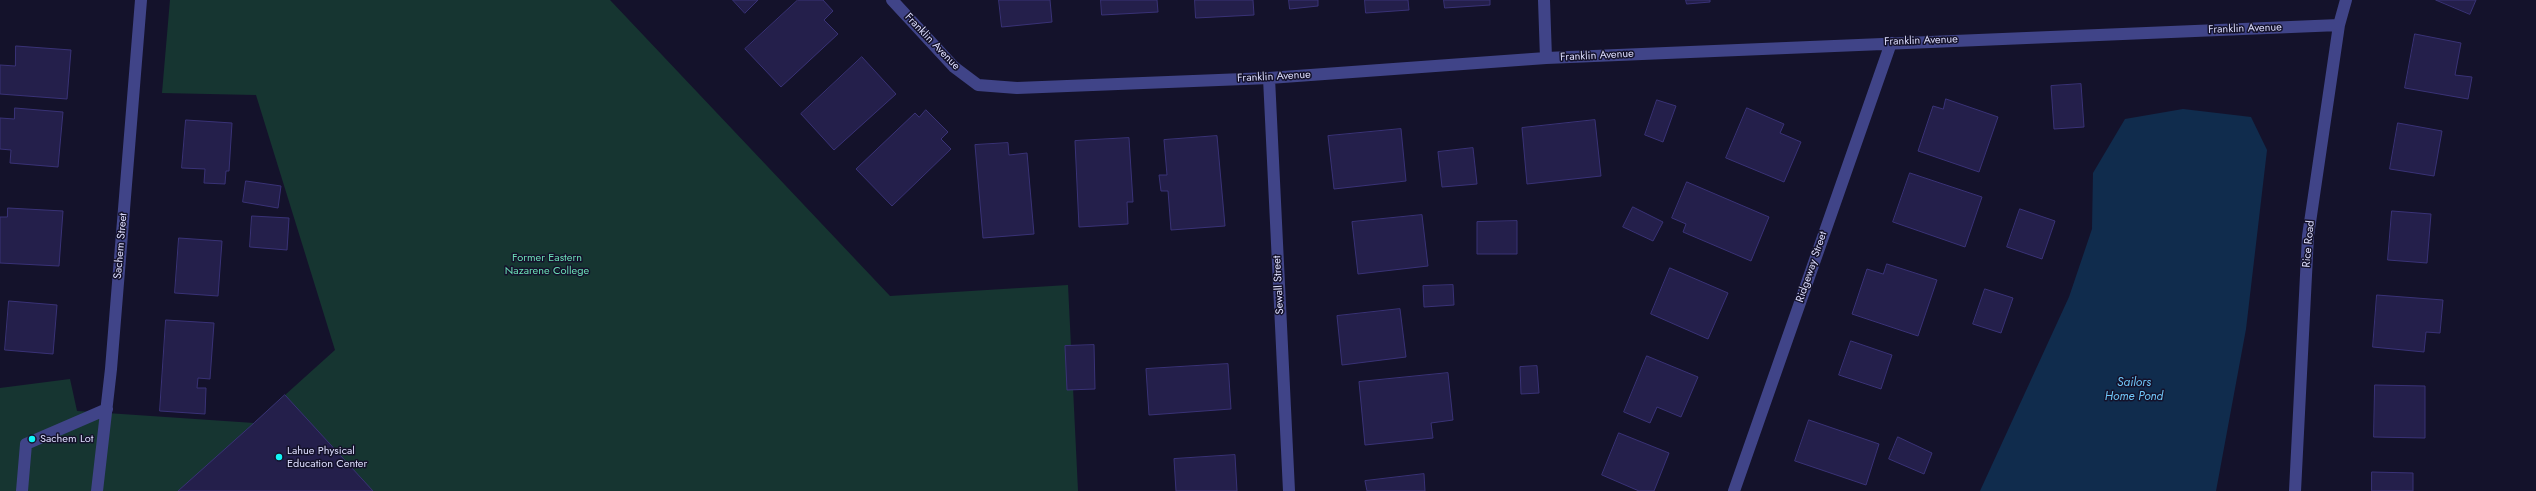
<!DOCTYPE html>
<style>
body{margin:0}
canvas{display:block;background:#14122b}
</style>
<canvas width="2536" height="491"></canvas>
<script>
const ctx = document.querySelector('canvas').getContext('2d');
ctx.lineJoin = 'round';
function fill(path, color) { ctx.fillStyle = color; ctx.fill(path, 'evenodd'); }
function strokePath(path, color, width, dash) { ctx.strokeStyle = color; ctx.lineWidth = width; ctx.lineCap = dash ? 'butt' : 'round'; ctx.setLineDash(dash || []); ctx.stroke(path); }
function drawText(font, color, halo, rows, align = 'center') {
  ctx.font = font + ' Jost,sans-serif'; ctx.lineWidth = 3; ctx.setLineDash([]); ctx.textBaseline = 'middle'; ctx.strokeStyle = halo; ctx.fillStyle = color; for (const [text, x, y, turn = 0] of rows) {
    ctx.save(); ctx.translate(x, y); ctx.rotate((+turn || 0) * Math.PI / 180); ctx.textAlign = isNaN(turn) ? turn : align; if (halo) ctx.strokeText(text, 0, 0); ctx.fillText(text, 0, 0); ctx.restore();
  }
}
fill(new Path2D(`
 M 170,0 L 610,0 L 890,296 L 1068,285 L 1078,491 L 0,491 L 0,388 L 70,379 L 77,411 L 254,423 L 335,350 L 256,95 L 162,93 Z`), '#163531');
fill(new Path2D(`
 M 2183,109 L 2251,117 L 2267,150 L 2246,329 L 2216,491 L 1980,491 L 2069,297 L 2092,229 L 2093,173 L 2125,119 Z`), '#102c4d');
const building = new Path2D(`
 M 733,0 L 758,0 L 745,13 Z
 M 798,0 L 823,0 L 833,11 L 824,20 L 838,34 L 781,87 L 745,49 Z
 M 999,0 L 1050,0 L 1052,22 L 1002,27 Z
 M 1101,0 L 1157,0 L 1158,12 L 1102,15 Z
 M 1195,0 L 1253,0 L 1254,15 L 1196,18 Z
 M 1289,0 L 1318,0 L 1318,6 L 1290,9 Z
 M 1365,0 L 1408,0 L 1409,10 L 1366,13 Z
 M 1444,0 L 1490,0 L 1490,5 L 1445,8 Z
 M 1686,0 L 1710,0 L 1710,2 L 1687,4 Z
 M 2436,0 L 2476,0 L 2470,14 Z
 M 2415,34 L 2461,43 L 2455,75 L 2472,77 L 2468,99 L 2405,88 Z
 M 16,46 L 71,50 L 67,99 L 0,94 L 0,65 L 15,66 Z
 M 862,57 L 896,94 L 834,150 L 801,114 Z
 M 2081,84 L 2084,127 L 2054,129 L 2051,86 Z
 M 1946,99 L 1998,117 L 1979,172 L 1918,151 L 1933,106 L 1943,109 Z
 M 1657,100 L 1676,106 L 1663,142 L 1645,135 Z
 M 15,108 L 63,112 L 58,167 L 10,163 L 11,150 L 0,149 L 0,118 L 14,119 Z
 M 1747,108 L 1784,124 L 1780,133 L 1801,142 L 1784,182 L 1726,158 Z
 M 926,110 L 948,132 L 941,139 L 951,149 L 892,206 L 856,169 L 915,113 L 919,117 Z
 M 186,120 L 232,123 L 229,171 L 226,171 L 225,184 L 204,183 L 205,169 L 182,168 Z
 M 1595,120 L 1601,176 L 1527,184 L 1522,128 Z
 M 2398,123 L 2442,131 L 2434,176 L 2390,169 Z
 M 1401,129 L 1406,181 L 1334,189 L 1328,136 Z
 M 1217,136 L 1225,226 L 1171,230 L 1168,191 L 1161,191 L 1159,175 L 1167,175 L 1164,140 Z
 M 1129,138 L 1133,202 L 1127,202 L 1128,224 L 1079,227 L 1075,141 Z
 M 1008,143 L 1009,155 L 1027,153 L 1034,234 L 983,238 L 975,145 Z
 M 1473,148 L 1477,184 L 1442,187 L 1438,152 Z
 M 1910,173 L 1982,197 L 1965,247 L 1893,222 Z
 M 246,181 L 281,186 L 278,208 L 243,202 Z
 M 1687,182 L 1769,217 L 1751,261 L 1683,232 L 1686,224 L 1672,218 Z
 M 1633,207 L 1663,222 L 1653,241 L 1623,227 Z
 M 8,208 L 63,211 L 59,266 L 0,263 L 0,217 L 7,217 Z
 M 2020,209 L 2055,221 L 2042,259 L 2007,247 Z
 M 2392,211 L 2431,214 L 2427,263 L 2388,260 Z
 M 1422,215 L 1428,266 L 1358,274 L 1352,222 Z
 M 252,216 L 289,218 L 287,250 L 250,247 Z
 M 1517,221 L 1517,254 L 1477,254 L 1477,222 Z
 M 179,238 L 222,241 L 218,296 L 175,293 Z
 M 1887,264 L 1937,280 L 1918,336 L 1852,314 L 1867,269 L 1883,274 Z
 M 1670,268 L 1728,293 L 1708,339 L 1651,314 Z
 M 1453,285 L 1454,305 L 1424,307 L 1423,286 Z
 M 1985,289 L 2013,298 L 2001,333 L 1973,324 Z
 M 2377,295 L 2443,300 L 2440,333 L 2426,332 L 2424,352 L 2373,347 Z
 M 9,301 L 57,305 L 53,354 L 5,350 Z
 M 1400,309 L 1406,357 L 1342,365 L 1337,316 Z
 M 166,320 L 214,323 L 210,379 L 198,378 L 197,388 L 206,388 L 205,414 L 160,411 Z
 M 1851,341 L 1892,355 L 1881,389 L 1839,375 Z
 M 1094,345 L 1095,389 L 1067,390 L 1065,346 Z
 M 1647,356 L 1698,377 L 1681,417 L 1657,407 L 1650,423 L 1624,412 Z
 M 1228,364 L 1231,409 L 1149,415 L 1146,369 Z
 M 1537,366 L 1539,393 L 1521,394 L 1520,367 Z
 M 1448,373 L 1453,420 L 1431,423 L 1433,438 L 1365,445 L 1359,382 Z
 M 2375,385 L 2425,386 L 2425,438 L 2374,437 Z
 M 285,395 L 373,491 L 178,491 L 254,423 Z
 M 1809,420 L 1879,444 L 1866,485 L 1795,461 Z
 M 1619,433 L 1669,453 L 1654,491 L 1639,491 L 1602,475 Z
 M 1898,437 L 1932,453 L 1924,474 L 1889,459 Z
 M 1235,455 L 1237,491 L 1176,491 L 1174,459 Z
 M 2372,472 L 2413,473 L 2413,491 L 2372,491 Z
 M 1424,474 L 1425,491 L 1367,491 L 1365,481 Z`);
fill(building, '#241f4b');
strokePath(building, '#393276', 1);
strokePath(new Path2D(`
 M 892,0 L 954,67 L 978,85 L 1017,88 L 1269,78 L 1546,58 L 2339,25
 M 1544,0 L 1546,58
 M 1269,78 L 1289,491
 M 22,491 L 26,444 L 107,409
 M 97,491 L 111,369 L 141,0
 M 1734,491 L 1891,43
 M 2295,491 L 2308,236 L 2339,25 L 2346,0`), '#404488', 12);
for (const [x, y, r, color] of [
 [32,439,4,"#12f4f5"],
 [279,457,4,"#12f4f5"]
]) { const dot = new Path2D(); dot.arc(x, y, r, 0, 2 * Math.PI); ctx.fillStyle = color; ctx.fill(dot); strokePath(dot, '#14122b', 1.5); }
drawText('11px', '#dedefe', '#14122b', [
 ["Franklin Avenue",2245,29,-2],
 ["Franklin Avenue",1921,41,-2],
 ["Franklin Avenue",932,42,46],
 ["Franklin Avenue",1597,56,-3],
 ["Franklin Avenue",1274,77,-3],
 ["Rice Road",2309,244,-85],
 ["Sachem Street",121,246,-85],
 ["Ridgeway Street",1812,267,-71],
 ["Sewall Street",1279,285,-93]
]);
drawText('11px', '#6bddb6', '#14122b', [
 ["Former Eastern",547,258],
 ["Nazarene College",547,271]
]);
drawText('11px', '#dedefe', '#14122b', [
 ["Sachem Lot",40,439],
 ["Lahue Physical",287,451],
 ["Education Center",287,464]
], 'left');
drawText('italic 12px', '#70c7f9', '#14122b', [
 ["Sailors",2134,383],
 ["Home Pond",2134,397]
]);
</script>
